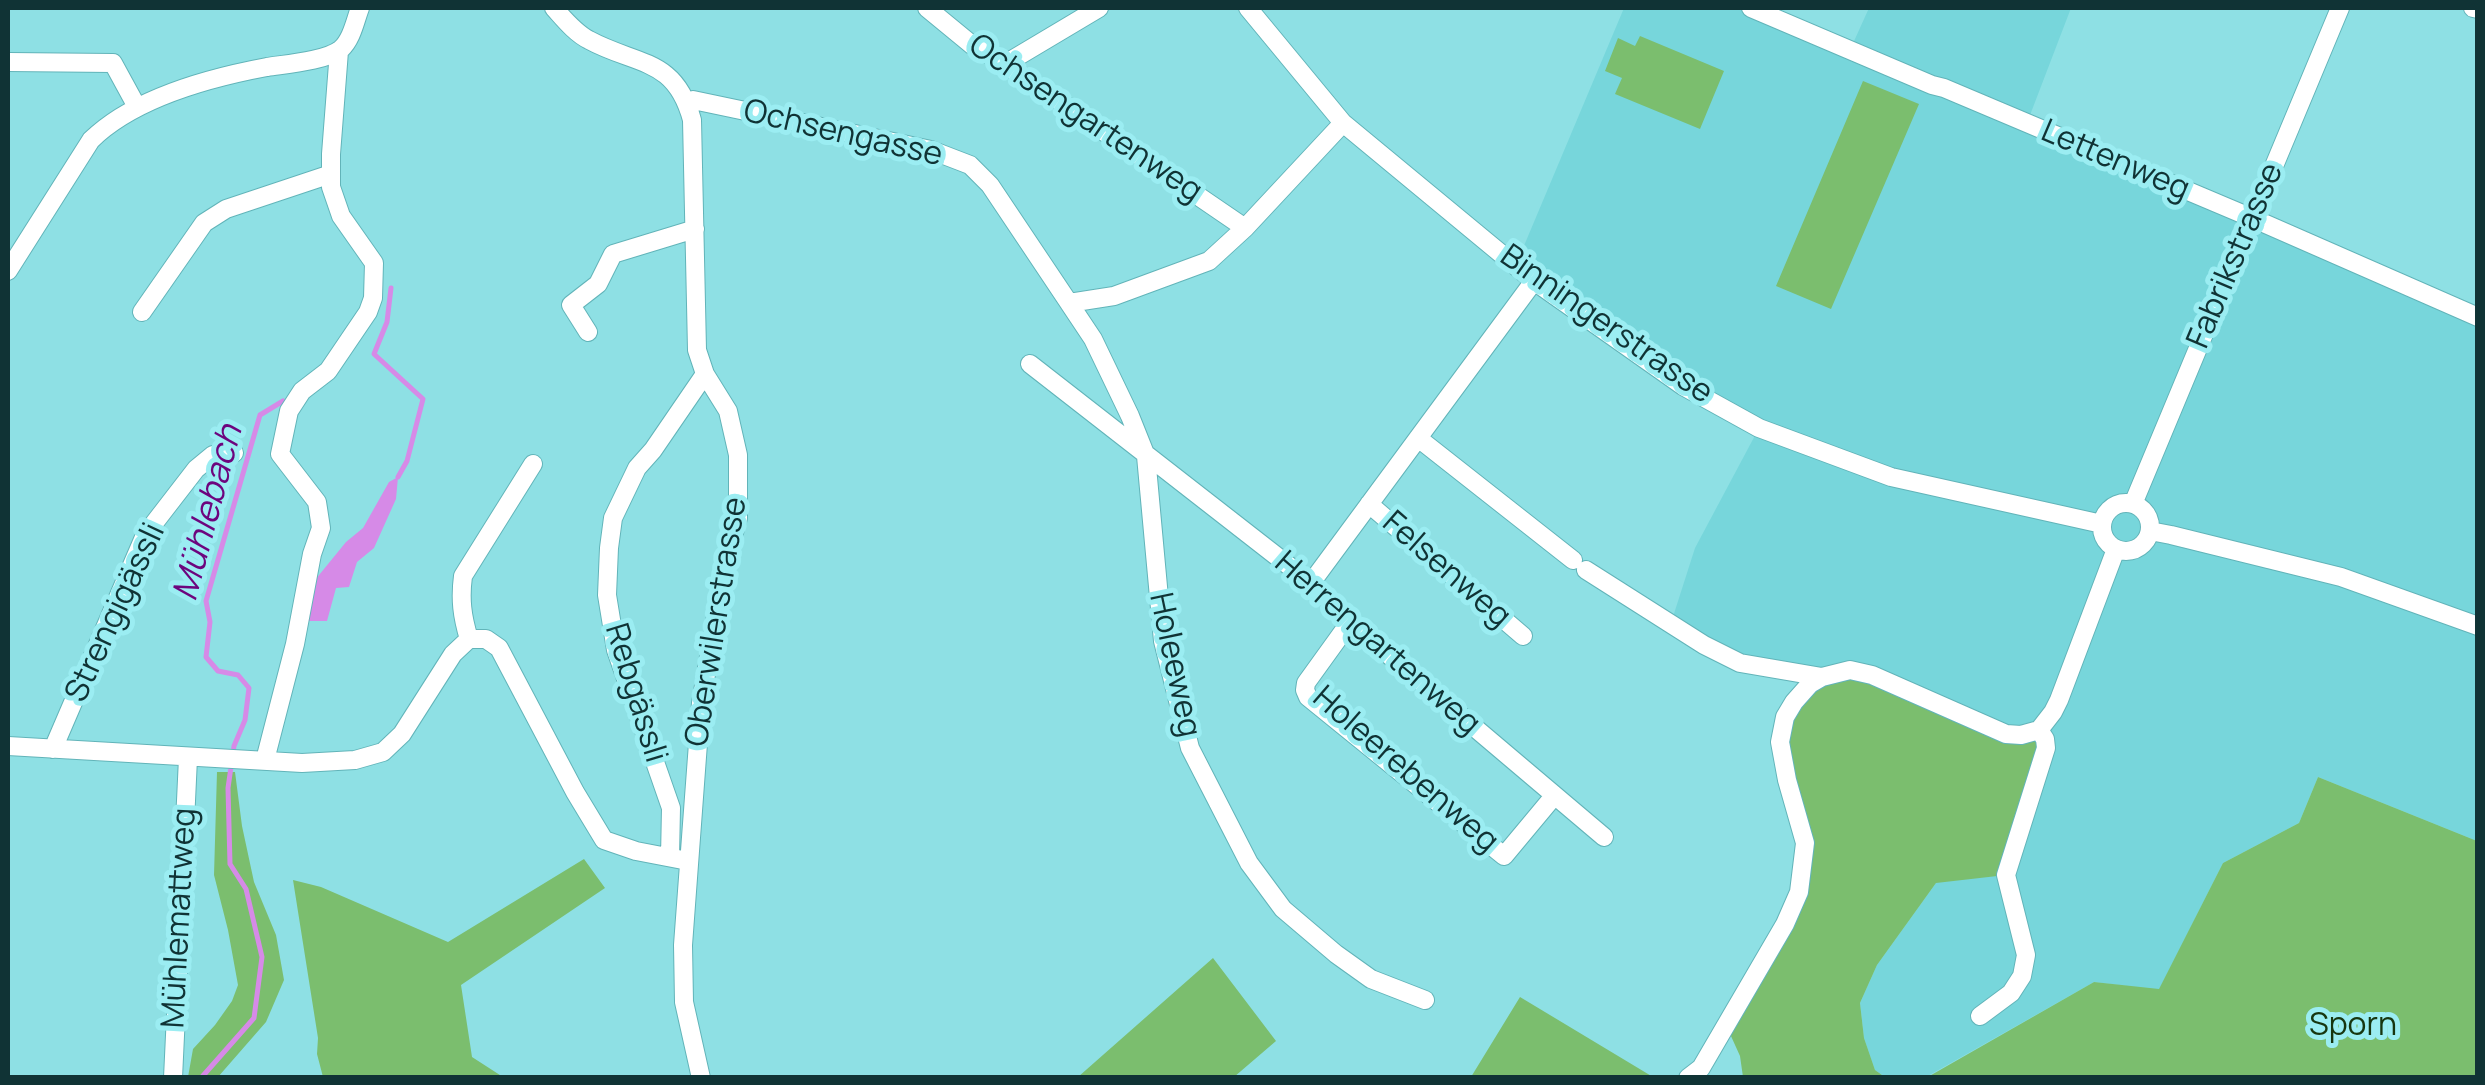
<!DOCTYPE html>
<meta charset="utf-8">
<style>
body{margin:0}
#map{position:relative;width:2485px;height:1085px;overflow:hidden;background:#8ee0e4;font-family:Manrope,sans-serif}
canvas{display:block}
.frame{position:absolute;inset:0;border:10px solid #103335;pointer-events:none}
</style>
<div id="map">
<canvas width="2485" height="1085"></canvas>
<div class="frame"></div>
</div>
<script>
const ctx = document.querySelector('canvas').getContext('2d');
ctx.lineJoin = 'round';
function fill(path, color) { ctx.fillStyle = color; ctx.fill(path, 'evenodd'); }
function strokePath(path, color, width, dash) { ctx.strokeStyle = color; ctx.lineWidth = width; ctx.lineCap = dash ? 'butt' : 'round'; ctx.setLineDash(dash || []); ctx.stroke(path); }
function drawText(font, color, halo, rows, align = 'center') {
  ctx.font = font + ' Manrope,sans-serif'; ctx.lineWidth = 10; ctx.setLineDash([]); ctx.textBaseline = 'middle'; ctx.strokeStyle = halo; ctx.fillStyle = color; for (const [text, x, y, turn = 0] of rows) {
    ctx.save(); ctx.translate(x, y); ctx.rotate((+turn || 0) * Math.PI / 180); ctx.textAlign = isNaN(turn) ? turn : align; if (halo) ctx.strokeText(text, 0, 0); ctx.fillText(text, 0, 0); ctx.restore();
  }
}
fill(new Path2D(`
 M 1624,8 L 1751,8 L 1850,50 L 1869,8 L 2071,8 L 2027,123 L 2477,317 L 2477,841 L 2318,777 L 2299,823 L 2223,863 L 2159,990 L 2094,982 L 1926,1077 L 1882,1075 L 1875,1070 L 1864,1038 L 1860,1003 L 1877,965 L 1936,883 L 2006,734 L 1740,663 L 1671,623 L 1695,548 L 1759,428 L 1712,401 L 1518,260 Z`), '#77d6db');
fill(new Path2D(`
 M 1640,36 L 1724,71 L 1700,129 L 1615,94 L 1622,78 L 1605,71 L 1618,38 L 1635,46 Z
 M 1863,81 L 1919,104 L 1831,309 L 1776,286 Z
 M 1850,670 L 2005,734 L 2039,730 L 2046,748 L 2006,875 L 1936,883 L 1877,965 L 1860,1003 L 1864,1038 L 1875,1070 L 1882,1075 L 1909,1077 L 1743,1077 L 1740,1056 L 1726,1025 L 1803,872 L 1780,742 L 1794,702 Z
 M 217,772 L 235,772 L 242,826 L 254,882 L 276,935 L 284,980 L 266,1022 L 218,1077 L 188,1077 L 193,1049 L 215,1025 L 232,1001 L 238,985 L 228,930 L 214,875 Z
 M 2318,777 L 2477,841 L 2477,1077 L 1926,1078 L 2094,982 L 2159,989 L 2223,863 L 2299,823 Z
 M 584,859 L 605,888 L 461,985 L 472,1057 L 503,1077 L 323,1077 L 317,1054 L 318,1038 L 293,880 L 321,887 L 448,942 Z
 M 1213,958 L 1276,1041 L 1234,1077 L 1078,1077 Z
 M 1520,997 L 1653,1077 L 1471,1077 Z`), '#7bbe6e');
fill(new Path2D(`
 M 398,477 L 396,499 L 374,548 L 357,562 L 349,587 L 336,588 L 327,621 L 308,621 L 315,580 L 346,542 L 363,528 L 389,482 Z`), '#d68ae7');
strokePath(new Path2D(`
 M 391,288 L 387,322 L 374,354 L 423,399 L 407,461 L 398,477
 M 201,1078 L 254,1018 L 262,957 L 246,889 L 230,864 L 228,788 L 234,746 L 245,720 L 249,688 L 238,675 L 218,671 L 206,657 L 210,622 L 206,601 L 260,415 L 283,401`), '#d68ae7', 5);
const minor = new Path2D(`
 M 554,8 C 564,19 575,33 589,40 C 637,66 675,57 692,120 L 697,350 L 705,374 L 728,411 L 738,455 L 738,518 L 724,570 L 701,703 L 683,945 L 684,1002 L 701,1078
 M 927,8 L 972,45 L 1005,64 L 1245,228
 M 1248,8 L 1343,123 L 1534,281 L 1683,386 L 1759,428 L 1891,477 L 2102,524
 M 1751,8 L 1932,85 L 1944,88 L 2252,218 L 2478,317
 M 2473,8 L 2478,9
 M 8,62 L 113,63 L 137,107
 M 1005,64 L 1099,8
 M 687,102 L 693,100 L 931,150 L 970,165 L 990,185 L 1069,303 L 1114,296 L 1209,261 L 1245,228 L 1343,123
 M 8,271 L 91,140 C 134,98 208,78 267,67 C 286,64 326,61 341,49 C 352,39 355,21 360,8
 M 1069,303 L 1093,339 L 1130,416 L 1146,456 L 1163,641 L 1190,748 L 1249,863 L 1283,909 L 1336,954 L 1371,979 L 1425,1000
 M 142,312 L 204,223 L 226,209 L 331,174
 M 588,332 L 571,305 L 598,284 L 613,254 L 695,229
 M 1030,364 L 1311,583 L 1350,622 L 1604,837
 M 1418,438 L 1573,560
 M2102 527a24 24 0 1 1 48 0a24 24 0 1 1-48 0Z
 M 1369,504 L 1523,636
 M 2133,504 L 2340,8
 M 2150,531 L 2171,535 L 2341,577 L 2478,626
 M 1586,570 L 1704,645 L 1740,663 L 1822,677
 M 1311,583 L 1534,281
 M 1350,622 L 1306,683 L 1305,690 L 1308,697 L 1504,856 L 1554,796
 M 469,639 C 462,616 460,599 463,576 L 533,464
 M 8,746 L 302,763 L 355,760 L 383,752 L 402,734 L 453,654 L 469,639 L 486,639 L 499,648 L 575,792 L 604,840 L 636,851 L 688,861
 M 53,749 L 145,535 L 196,469 L 213,455 L 234,453
 M 265,760 L 295,644 L 312,554 L 321,528 L 317,502 L 280,454 L 289,411 L 302,391 L 328,371 L 368,312 L 373,298 L 374,263 L 341,216 L 331,187 L 331,154 L 339,51
 M 670,857 L 671,808 L 616,650 L 607,595 L 609,548 L 613,518 L 637,468 L 653,450 L 705,374
 M 1980,1016 L 2011,993 L 2022,976 L 2026,955 L 2006,875 L 2046,748 L 2045,739 L 2039,730
 M 173,1078 L 188,758
 M 1688,1078 L 1701,1068 L 1785,924 L 1799,892 L 1805,843 L 1787,780 L 1780,742 L 1785,717 L 1794,702 L 1810,684 L 1822,677 L 1850,670 L 1872,675 L 2006,734 L 2021,735 L 2039,730 L 2053,712 L 2059,700 L 2116,549`);
strokePath(minor, '#62b4b9', 20);
strokePath(minor, '#fff', 18);
drawText('32px', '#103335', '#9bedf2', [
 ["Ochsengartenweg",1085,119,34],
 ["Ochsengasse",843,134,13],
 ["Lettenweg",2115,161,23],
 ["Fabrikstrasse",2236,256,-67],
 ["Binningerstrasse",1606,325,35],
 ["Felsenweg",1446,570,41],
 ["Strengigässli",116,613,-65],
 ["Oberwilerstrasse",717,622,-81],
 ["Herrengartenweg",1377,644,41],
 ["Holeeweg",1174,665,78],
 ["Rebgässli",635,693,73],
 ["Holeerebenweg",1405,770,41],
 ["Mühlemattweg",180,918,-87]
]);
drawText('32px', '#173610', '#9bedf2', [
 ["Sporn",2353,1026]
]);
drawText('italic 35px', '#6d057e', '#9bedf2', [
 ["Mühlebach",209,513,-75]
]);
</script>
